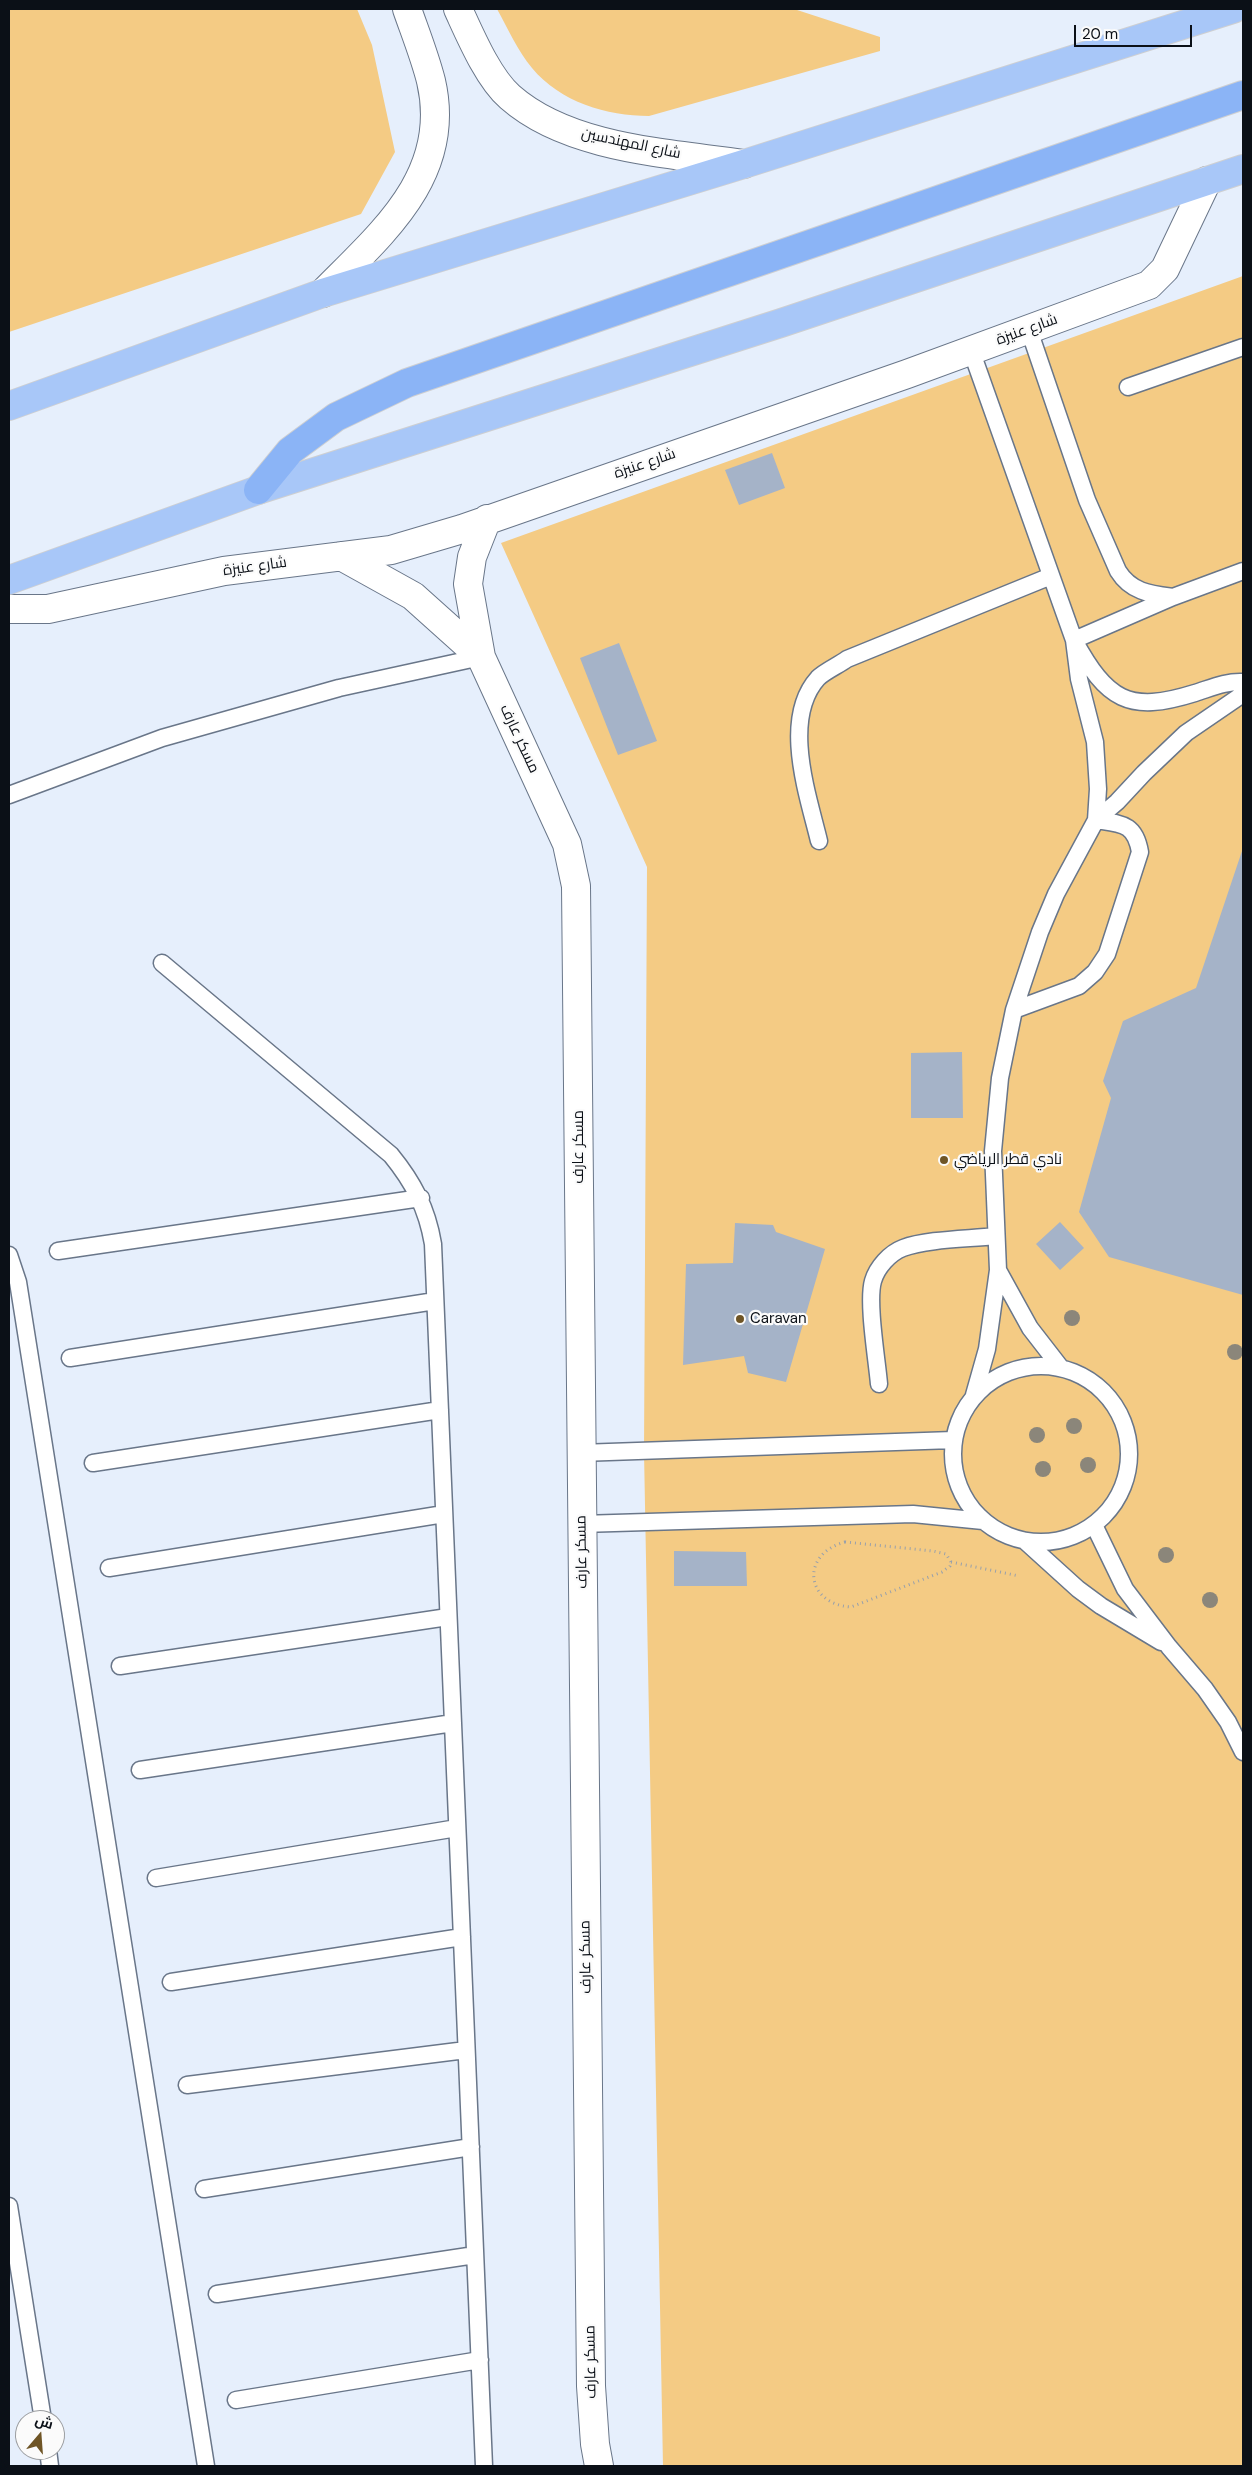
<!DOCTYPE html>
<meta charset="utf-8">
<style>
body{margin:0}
#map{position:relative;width:1252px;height:2475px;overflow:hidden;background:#e6effc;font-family:"DM Sans",Cairo,sans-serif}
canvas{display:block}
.frame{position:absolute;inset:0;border:10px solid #0b1017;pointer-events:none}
.north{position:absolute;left:15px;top:2410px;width:50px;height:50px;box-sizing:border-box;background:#fbfbfb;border:1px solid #9b9da0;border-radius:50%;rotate:18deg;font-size:14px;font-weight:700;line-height:20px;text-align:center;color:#0b1017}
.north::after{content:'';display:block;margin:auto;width:18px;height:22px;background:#6f5526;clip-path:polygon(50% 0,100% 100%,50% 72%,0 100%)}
.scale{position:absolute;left:1074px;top:25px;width:118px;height:22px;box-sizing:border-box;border:2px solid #0b1017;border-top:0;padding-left:6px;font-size:15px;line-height:18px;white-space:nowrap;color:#0b1017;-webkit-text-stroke:4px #fbfbfb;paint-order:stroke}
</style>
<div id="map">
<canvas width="1252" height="2475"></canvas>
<div class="frame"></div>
<div class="north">ش</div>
<div class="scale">20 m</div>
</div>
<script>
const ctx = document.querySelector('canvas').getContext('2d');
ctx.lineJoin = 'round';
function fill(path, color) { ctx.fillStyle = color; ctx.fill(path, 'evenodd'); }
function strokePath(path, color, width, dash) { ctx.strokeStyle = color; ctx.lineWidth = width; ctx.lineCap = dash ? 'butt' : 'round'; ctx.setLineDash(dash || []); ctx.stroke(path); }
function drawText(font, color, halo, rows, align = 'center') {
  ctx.font = font + ' "DM Sans",Cairo,sans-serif'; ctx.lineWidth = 4.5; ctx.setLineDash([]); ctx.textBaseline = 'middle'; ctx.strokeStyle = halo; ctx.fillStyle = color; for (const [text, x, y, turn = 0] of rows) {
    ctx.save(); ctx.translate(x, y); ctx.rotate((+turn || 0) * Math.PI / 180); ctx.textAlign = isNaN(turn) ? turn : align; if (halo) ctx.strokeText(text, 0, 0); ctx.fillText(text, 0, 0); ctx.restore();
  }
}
fill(new Path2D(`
 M 9,9 L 357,9 L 372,45 L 395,152 L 361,214 L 9,332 Z
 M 497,9 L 794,9 L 880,37 L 880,51 L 649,116 C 607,116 560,102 532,68 C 518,51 508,29 497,9 Z
 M 1243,276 L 1243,2466 L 663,2466 L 644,1452 L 647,867 L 501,543 Z`), '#f4cb84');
fill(new Path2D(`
 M 772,453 L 785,488 L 739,505 L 725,470 Z
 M 619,643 L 657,741 L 618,755 L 580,658 Z
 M 1243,848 L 1243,1295 L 1109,1257 L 1079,1212 L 1111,1098 L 1103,1081 L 1123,1021 L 1196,988 Z
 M 962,1052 L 963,1118 L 911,1118 L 911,1053 Z
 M 1060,1222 L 1084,1248 L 1060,1270 L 1036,1244 Z
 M 735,1223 L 773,1225 L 776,1232 L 825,1249 L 786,1382 L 748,1373 L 744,1356 L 683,1365 L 686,1264 L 733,1263 Z
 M 674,1551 L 746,1552 L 747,1586 L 674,1586 Z`), '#a5b3c8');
const service = new Path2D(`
 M 1029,330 L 1087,500 L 1118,571 C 1131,592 1150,594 1173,597
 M 971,350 L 1074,640 L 1079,679 L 1095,742 L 1098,789 L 1096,820
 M 1128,387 L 1243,347
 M 1243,571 L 1173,597 L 1074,640 C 1107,700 1128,714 1195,693 C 1211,688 1226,681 1243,682
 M 9,795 L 162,738 L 339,688 L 481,657
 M 819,841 C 808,795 781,719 818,678 C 825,671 839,665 847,659 L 1051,576
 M 162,963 L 391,1155 C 413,1182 427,1208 433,1244 L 484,2466
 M 1014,1010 L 1079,986 L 1095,972 L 1107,954 L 1140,852 C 1135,823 1122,824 1096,820
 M 58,1251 L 421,1198
 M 9,1255 L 18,1282 L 206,2466
 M 998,1270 L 1030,1328 L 1061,1368
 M 70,1358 L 435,1301
 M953 1454a88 88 0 1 1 176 0a88 88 0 1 1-176 0Z
 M 879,1384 C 877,1360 867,1302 873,1281 C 877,1267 890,1253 903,1248 C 927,1239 969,1239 995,1236
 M 974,1395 L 987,1349 L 998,1270 L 993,1151 L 1000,1078 L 1014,1010 L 1040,932 L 1056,894 L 1096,820 L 1117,802 L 1144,773 L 1186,733 L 1243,694
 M 580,1453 L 953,1440
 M 93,1463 L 440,1410
 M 581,1524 L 913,1514 L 983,1521
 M 1094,1525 L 1125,1589 L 1169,1647 L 1205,1689 L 1228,1722 L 1243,1752
 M 1025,1541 L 1078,1589 L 1101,1606 L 1161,1642
 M 109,1568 L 444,1514
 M 120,1666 L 448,1617
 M 140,1770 L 453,1723
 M 156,1878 L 457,1828
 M 171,1982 L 462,1937
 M 187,2085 L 466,2050
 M 204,2189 L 471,2147
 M 9,2206 L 43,2420
 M 217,2294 L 475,2255
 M 236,2400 L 480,2360
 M 48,2450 L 50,2466`);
const minor = new Path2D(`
 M 487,519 L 472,557 L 468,584 L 481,657 L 567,844 L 576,886 L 591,2386 L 595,2444 L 599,2466
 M 341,556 L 413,596 L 481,657
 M 9,609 L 48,609 L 224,571 L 391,550 L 462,529 L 907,374 L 1149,285 L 1165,269 L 1207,181`);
const tertiary = new Path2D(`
 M 458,9 C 470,35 488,78 510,97 C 569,149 669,153 744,164
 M 323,293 C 382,233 453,175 431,81 C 425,57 415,32 407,9`);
const primary = new Path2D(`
 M 9,406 L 323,293 L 744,164 L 1233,9
 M 9,580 L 258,490 L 781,323 L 1243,169`);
const trunk = new Path2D(`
 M 258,490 L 290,451 L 336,417 L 407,383 L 1243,95`);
strokePath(service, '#697689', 19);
strokePath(minor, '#697689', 30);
strokePath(tertiary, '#697689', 30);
strokePath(primary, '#cecfd1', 30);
strokePath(trunk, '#cecfd1', 30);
strokePath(new Path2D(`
 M 845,1542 L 933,1551 L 946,1554 L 951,1562 L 950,1566 L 942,1572 L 851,1607 C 805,1604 800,1554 845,1542 Z
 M 951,1562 L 1019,1576`), '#98a0ab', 3, [1, 4]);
strokePath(service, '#fff', 16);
strokePath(minor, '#fff', 28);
strokePath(tertiary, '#fff', 28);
strokePath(primary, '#a8c7f8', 28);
strokePath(trunk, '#8bb4f6', 28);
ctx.fillStyle = '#8b867a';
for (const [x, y] of [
 [1072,1318],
 [1235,1352],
 [1074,1426],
 [1037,1435],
 [1088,1465],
 [1043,1469],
 [1166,1555],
 [1210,1600]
]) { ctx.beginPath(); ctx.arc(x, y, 8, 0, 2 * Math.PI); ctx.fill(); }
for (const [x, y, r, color] of [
 [944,1160,5,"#6f5526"],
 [740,1319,5,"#6f5526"]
]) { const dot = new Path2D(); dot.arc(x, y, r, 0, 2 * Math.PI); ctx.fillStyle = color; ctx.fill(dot); strokePath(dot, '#fbfbfb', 2); }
drawText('15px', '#0b1017', '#fbfbfb', [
 ["شارع المهندسين",631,144,12],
 ["شارع عنيزة",1027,330,-20],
 ["شارع عنيزة",645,464,-19],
 ["شارع عنيزة",255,567,-8],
 ["مسكر عارف",519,739,65],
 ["مسكر عارف",579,1147,-90],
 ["مسكر عارف",582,1552,-91],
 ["مسكر عارف",586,1957,-91],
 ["مسكر عارف",591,2362,-91]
]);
drawText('15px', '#0b1017', '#fbfbfb', [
 ["نادي قطر الرياضي",954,1160],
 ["Caravan",750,1319]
], 'left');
</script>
